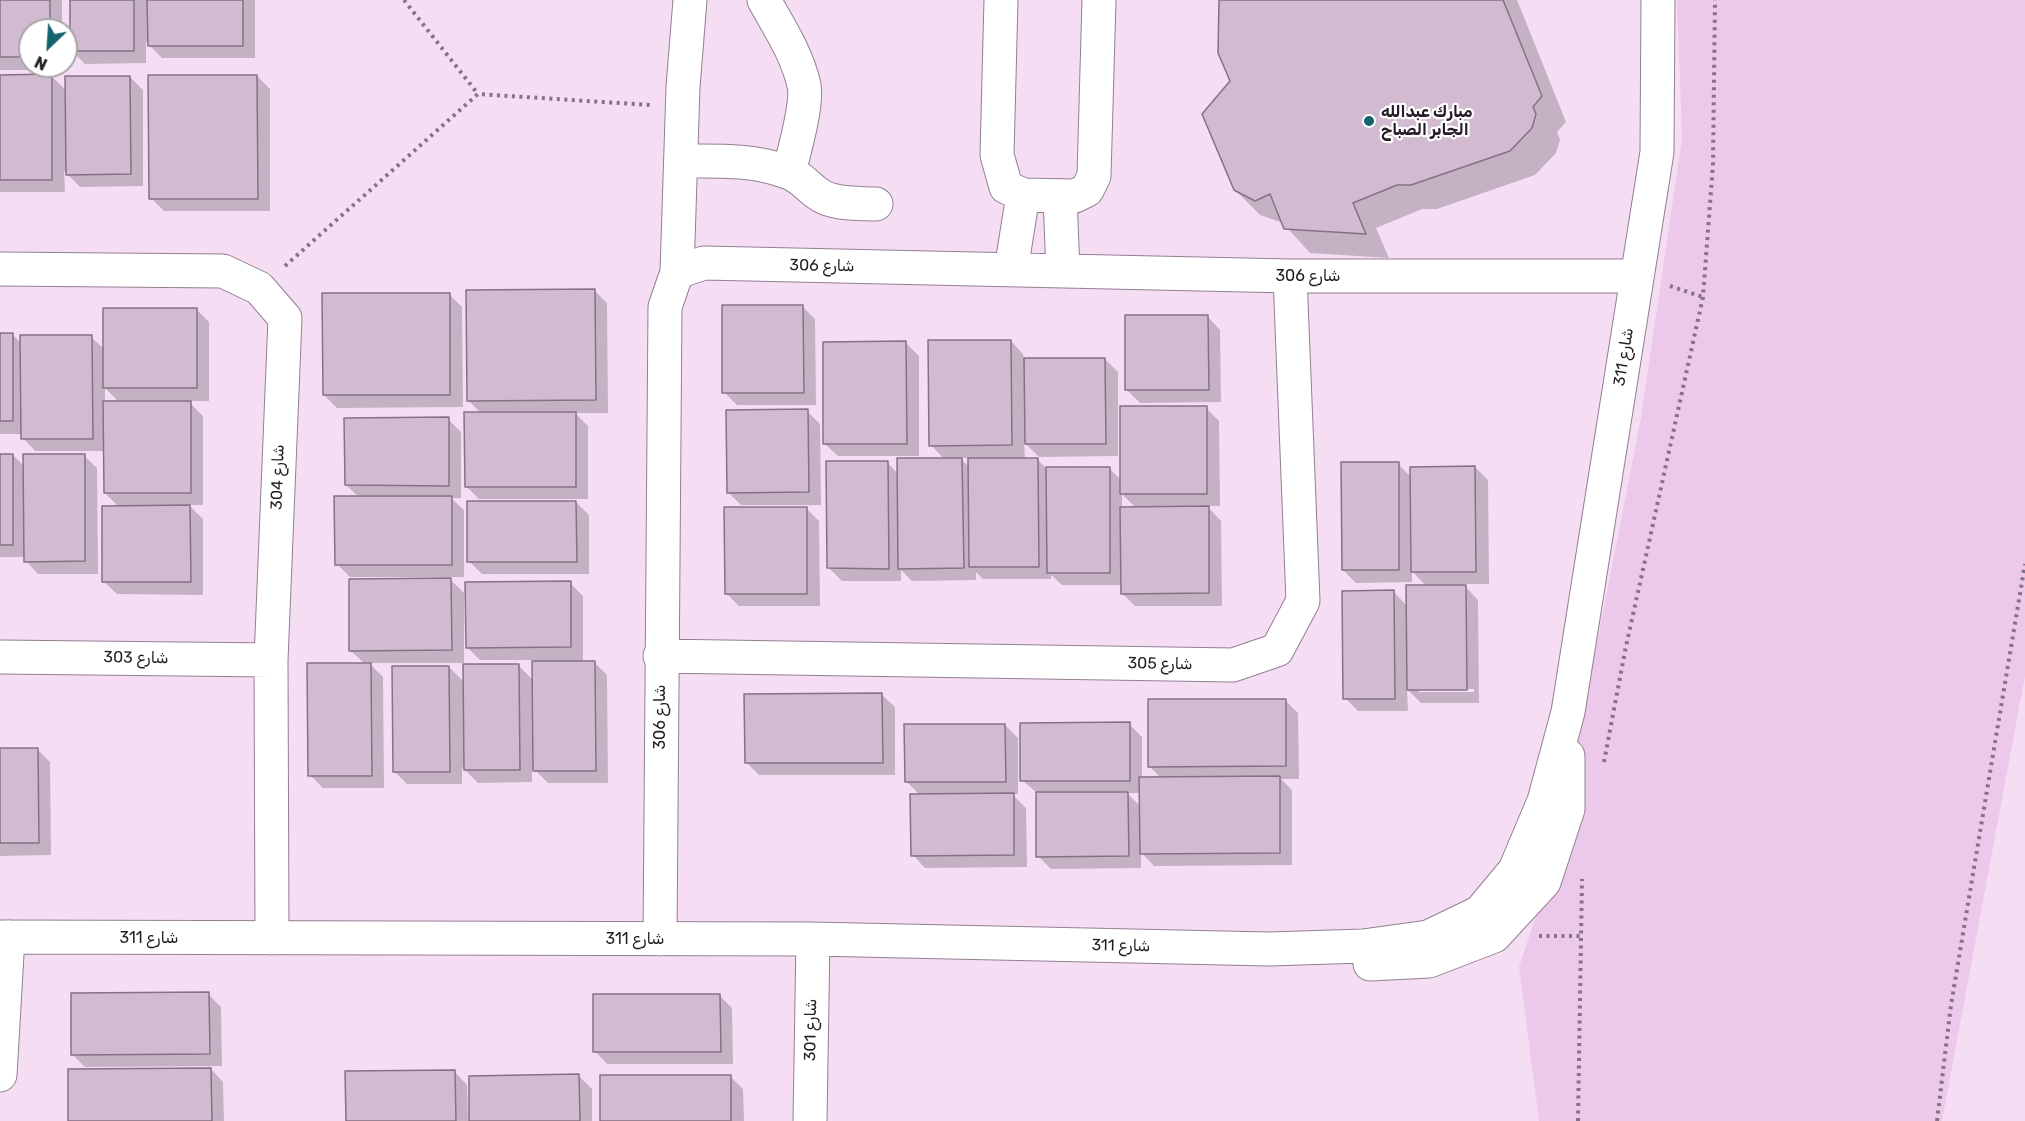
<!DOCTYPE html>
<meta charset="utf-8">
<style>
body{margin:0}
#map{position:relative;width:2025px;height:1121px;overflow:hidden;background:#f5def4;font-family:Rubik,sans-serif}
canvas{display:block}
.north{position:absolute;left:18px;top:18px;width:60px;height:60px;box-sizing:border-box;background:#fff;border:2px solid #a8a5a8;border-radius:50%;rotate:205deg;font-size:16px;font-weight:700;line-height:24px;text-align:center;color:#251d25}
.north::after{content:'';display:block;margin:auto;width:21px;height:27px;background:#15636c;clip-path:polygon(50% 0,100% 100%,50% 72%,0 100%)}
</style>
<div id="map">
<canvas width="2025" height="1121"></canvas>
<div class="north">N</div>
</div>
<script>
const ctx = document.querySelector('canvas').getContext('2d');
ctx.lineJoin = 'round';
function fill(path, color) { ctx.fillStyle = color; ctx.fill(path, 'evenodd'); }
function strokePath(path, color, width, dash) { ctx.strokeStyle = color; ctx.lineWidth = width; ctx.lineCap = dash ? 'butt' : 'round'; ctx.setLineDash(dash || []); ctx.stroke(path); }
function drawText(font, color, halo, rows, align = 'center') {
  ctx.font = font + ' Rubik,"Noto Sans Arabic",sans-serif'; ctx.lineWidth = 4.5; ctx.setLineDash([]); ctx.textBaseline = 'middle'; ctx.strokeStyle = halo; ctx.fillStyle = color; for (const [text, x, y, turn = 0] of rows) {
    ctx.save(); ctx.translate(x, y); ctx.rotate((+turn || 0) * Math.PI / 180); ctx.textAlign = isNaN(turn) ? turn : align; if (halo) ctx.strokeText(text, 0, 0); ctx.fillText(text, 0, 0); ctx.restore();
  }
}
fill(new Path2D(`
 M 1677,0 L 2025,0 L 2025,676 L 1942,1121 L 1539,1121 L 1519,967 L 1539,907 L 1585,704 L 1641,418 L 1682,138 Z`), '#ecc8ea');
fill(new Path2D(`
 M 0,0 L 62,0 L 62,30 L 30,30 L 30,66 L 63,66 L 63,70 L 0,70 Z
 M 72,0 L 255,0 L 255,58 L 162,58 L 146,42 L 146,63 L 85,64 L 72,51 Z
 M 1221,0 L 1517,0 L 1566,122 L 1557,132 L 1560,140 L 1556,153 L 1535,175 L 1437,209 L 1422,209 L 1376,228 L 1389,258 L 1310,253 L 1283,223 L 1260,215 L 1235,190 L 1232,81 Z
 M 0,76 L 51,76 L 67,91 L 130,77 L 143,90 L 143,186 L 80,187 L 64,171 L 65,192 L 0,192 Z
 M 257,76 L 270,89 L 270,211 L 164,211 L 151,198 Z
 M 594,290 L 607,303 L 608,413 L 575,413 L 588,426 L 588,499 L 479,499 L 466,486 L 482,414 L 468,400 Z
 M 449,294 L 462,307 L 463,407 L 337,408 L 324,395 Z
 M 802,306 L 815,319 L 816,405 L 737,405 L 724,392 Z
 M 196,309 L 209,322 L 209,401 L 188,401 L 203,416 L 203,505 L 189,505 L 203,519 L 203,595 L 117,594 L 104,582 L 119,507 L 105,493 L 105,451 L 35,451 L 23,438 L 23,434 L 0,434 L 0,334 L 12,334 L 22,344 L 91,337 L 104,349 ZM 105,388 L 120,403 L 105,403 Z
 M 1208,317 L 1220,330 L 1221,402 L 1140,403 L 1127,390 Z
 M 1011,341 L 1023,354 L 1024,359 L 1105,359 L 1118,372 L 1118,456 L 1039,457 L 1024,442 L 1025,459 L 1037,459 L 1046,468 L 1109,468 L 1122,481 L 1206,408 L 1219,421 L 1220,506 L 1207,506 L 1221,521 L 1222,606 L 1135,606 L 1122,593 L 1122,585 L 1062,585 L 1051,575 L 1051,579 L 983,579 L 976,572 L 976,580 L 912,581 L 901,570 L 901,581 L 842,581 L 829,568 L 887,462 L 898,474 L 945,460 L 931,445 ZM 960,458 L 969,458 L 969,467 ZM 1122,494 L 1136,508 L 1122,508 Z
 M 906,343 L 919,356 L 919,456 L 838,456 L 825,444 Z
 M 807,411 L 820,424 L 821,505 L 741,505 L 728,492 Z
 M 448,419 L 461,432 L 461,498 L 451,498 L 464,510 L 464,577 L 350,577 L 337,564 L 360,498 L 346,485 Z
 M 0,455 L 13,455 L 25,467 L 84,456 L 97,468 L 98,574 L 38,574 L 26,561 L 26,557 L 0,557 Z
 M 1398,464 L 1411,477 L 1475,467 L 1488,480 L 1489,584 L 1463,584 L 1478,600 L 1479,703 L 1421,703 L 1407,689 L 1408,711 L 1358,711 L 1345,698 L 1394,592 L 1407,606 L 1427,587 L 1412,571 L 1412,582 L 1356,583 L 1343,570 ZM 1419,689 L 1474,689 L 1474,692 L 1419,692 Z
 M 576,502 L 589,515 L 589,574 L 482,574 L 469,561 Z
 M 806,508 L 819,521 L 820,606 L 739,606 L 726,593 Z
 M 451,580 L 464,593 L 464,663 L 369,663 L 383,677 L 384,788 L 323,788 L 310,775 L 365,664 L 350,650 Z
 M 570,583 L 583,596 L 583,662 L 594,662 L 607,675 L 608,783 L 548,783 L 532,767 L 532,782 L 478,783 L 462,767 L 462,784 L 407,784 L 394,771 L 449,667 L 465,683 L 518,665 L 534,681 L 534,660 L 480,660 L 467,647 Z
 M 882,695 L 895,707 L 895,775 L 759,775 L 746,762 Z
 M 1286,701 L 1298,713 L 1299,779 L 1281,779 L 1292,790 L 1292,865 L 1154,866 L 1141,852 L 1141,868 L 1051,869 L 1038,856 L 1037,793 L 1022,780 L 1129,724 L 1142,737 L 1142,778 L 1161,778 L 1149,766 ZM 1127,793 L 1141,793 L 1141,807 Z
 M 1005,725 L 1018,738 L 1018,794 L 1012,794 L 1026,808 L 1027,867 L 925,868 L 913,855 L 920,795 L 906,781 Z
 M 0,749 L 37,749 L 50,762 L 51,855 L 0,856 Z
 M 208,994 L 221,1007 L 222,1066 L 85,1067 L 72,1054 Z
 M 719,995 L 732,1008 L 733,1064 L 607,1064 L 595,1051 Z
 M 211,1069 L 223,1082 L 224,1121 L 70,1121 Z
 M 455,1072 L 467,1085 L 468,1121 L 347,1121 Z
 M 579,1076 L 592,1089 L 592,1121 L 471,1121 Z
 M 730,1076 L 743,1089 L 744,1121 L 602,1121 Z`), '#0003');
const building = new Path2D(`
 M 0,0 L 50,0 L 50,30 L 30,30 L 30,57 L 0,57 Z
 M 70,0 L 134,0 L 134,51 L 70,51 Z
 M 147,0 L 243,0 L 243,46 L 148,46 Z
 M 1219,0 L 1503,0 L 1542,96 L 1533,107 L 1536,114 L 1532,128 L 1510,151 L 1411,185 L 1397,185 L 1353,203 L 1366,234 L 1284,229 L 1270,194 L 1255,201 L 1234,190 L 1202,114 L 1230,81 L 1218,53 Z
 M 52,74 L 52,180 L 0,180 L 0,75 Z
 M 148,75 L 257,75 L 258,199 L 149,199 Z
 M 65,76 L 130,76 L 131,174 L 66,175 Z
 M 595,289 L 596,400 L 467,401 L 466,290 Z
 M 322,293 L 450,293 L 450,395 L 323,395 Z
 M 722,305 L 803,305 L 804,393 L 722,393 Z
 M 103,308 L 197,308 L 197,388 L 103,388 Z
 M 1125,315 L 1208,315 L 1209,390 L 1125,390 Z
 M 0,333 L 13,333 L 13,421 L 0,421 Z
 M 20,335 L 92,335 L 93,439 L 21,439 Z
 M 928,340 L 1011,340 L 1012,445 L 929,446 Z
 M 906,341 L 907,444 L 823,444 L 823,342 Z
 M 1024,358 L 1105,358 L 1106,444 L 1025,444 Z
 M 103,401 L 191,401 L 191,493 L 104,493 Z
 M 1120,406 L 1207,406 L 1207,494 L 1120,494 Z
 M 808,409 L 809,492 L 727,493 L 726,410 Z
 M 464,412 L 576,412 L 576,487 L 465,487 Z
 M 449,417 L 449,486 L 345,485 L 344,418 Z
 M 0,454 L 13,454 L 13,545 L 0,545 Z
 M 23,454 L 85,454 L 85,561 L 24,562 Z
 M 897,458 L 962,458 L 964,568 L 898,569 Z
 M 968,458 L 1038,458 L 1039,567 L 969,567 Z
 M 826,461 L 888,461 L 889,569 L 827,568 Z
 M 1341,462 L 1399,462 L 1399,570 L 1342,570 Z
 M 1475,466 L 1476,572 L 1411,572 L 1410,467 Z
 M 1046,467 L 1110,467 L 1110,573 L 1047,573 Z
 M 334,496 L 452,496 L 452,565 L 335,565 Z
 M 467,501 L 576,501 L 577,562 L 467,562 Z
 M 190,505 L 191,582 L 102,582 L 102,506 Z
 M 1209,506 L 1209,593 L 1121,594 L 1120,507 Z
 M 724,507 L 807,507 L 807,594 L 725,594 Z
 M 451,578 L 452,650 L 349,651 L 349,579 Z
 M 571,581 L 571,647 L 466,648 L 465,582 Z
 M 1406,585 L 1466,585 L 1467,690 L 1407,690 Z
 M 1394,590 L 1395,699 L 1343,699 L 1342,591 Z
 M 532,661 L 595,661 L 596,771 L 533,771 Z
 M 307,663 L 371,663 L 372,776 L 308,776 Z
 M 463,664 L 519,664 L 520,770 L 464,770 Z
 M 392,666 L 449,666 L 450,772 L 393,772 Z
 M 882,693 L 883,763 L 745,763 L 744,694 Z
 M 1148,699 L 1286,699 L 1286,766 L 1148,767 Z
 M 1130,722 L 1130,781 L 1020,781 L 1020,723 Z
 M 904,724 L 1005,724 L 1006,782 L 905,782 Z
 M 0,748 L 38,748 L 39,843 L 0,843 Z
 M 1280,776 L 1280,853 L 1140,854 L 1139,777 Z
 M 1036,792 L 1128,792 L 1129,856 L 1036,857 Z
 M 1014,793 L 1014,855 L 911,856 L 910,794 Z
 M 209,992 L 210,1054 L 71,1055 L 71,993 Z
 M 593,994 L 720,994 L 721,1052 L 593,1052 Z
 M 211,1068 L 212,1121 L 68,1121 L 68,1069 Z
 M 455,1070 L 456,1121 L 346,1121 L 345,1071 Z
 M 579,1074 L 580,1121 L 469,1121 L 469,1076 Z
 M 600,1075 L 731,1075 L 731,1121 L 600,1121 Z`);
fill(building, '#d2bbd0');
strokePath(building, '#857184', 1.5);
const minor = new Path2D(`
 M 764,0 C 779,27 797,54 804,85 C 808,104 794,152 789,172
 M 1001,0 L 997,155 L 1006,187 L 1023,195 L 1075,196 L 1087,190 L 1094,176 L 1099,0
 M 681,161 C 717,161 752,159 787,172 C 800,176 806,185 817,193 C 832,205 858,203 876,204
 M 1060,197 L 1063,271
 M 0,269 L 223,271 L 259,288 L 285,318 L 271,660 L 272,938
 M 1011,270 L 1023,195
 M 677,272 L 683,87 L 690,0
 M 660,656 L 1233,665 L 1277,650 L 1303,601 L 1290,276
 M 0,657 L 271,660
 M 0,937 L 813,939 L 1269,949 L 1363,946 L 1428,937 L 1480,912 L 1515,870 L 1544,801 L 1568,712 L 1657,152 L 1658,0
 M 660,939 L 665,307 L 677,272 L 704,263 L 1290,276 L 1637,276
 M 1370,964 L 1429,961 L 1494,936 L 1544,882 L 1568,809 L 1568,756
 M 0,1075 L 8,937
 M 810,1121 L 813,939`);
strokePath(minor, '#937f92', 35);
strokePath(new Path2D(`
 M 404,0 L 478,94
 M 285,266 L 478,94 L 650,105
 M 1670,286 L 1703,297
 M 1604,762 L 1625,651 L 1703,297 L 1713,164 L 1715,0
 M 1539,936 L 1581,936
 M 1578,1121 L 1582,879
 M 1937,1121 L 1951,1005 L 2025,564`), '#837483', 4, [3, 4.5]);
strokePath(minor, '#fff', 33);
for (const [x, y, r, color] of [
 [1369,121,6,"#15636c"]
]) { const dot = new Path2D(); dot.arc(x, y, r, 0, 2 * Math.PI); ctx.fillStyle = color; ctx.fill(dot); strokePath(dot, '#fff', 2); }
drawText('bold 16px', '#251d25', '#fff', [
 ["مبارك عبدالله",1381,112],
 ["الجابر الصباح",1381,130]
], 'left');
drawText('16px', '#251d25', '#fff', [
 ["شارع 306",822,266,1],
 ["شارع 306",1308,276],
 ["شارع 311",1624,357,-81],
 ["شارع 304",278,477,-88],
 ["شارع 303",136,658,1],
 ["شارع 305",1160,664,1],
 ["شارع 306",660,717,-90],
 ["شارع 311",149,938],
 ["شارع 311",635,939],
 ["شارع 311",1121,946,1],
 ["شارع 301",811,1030,-89]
]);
</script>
